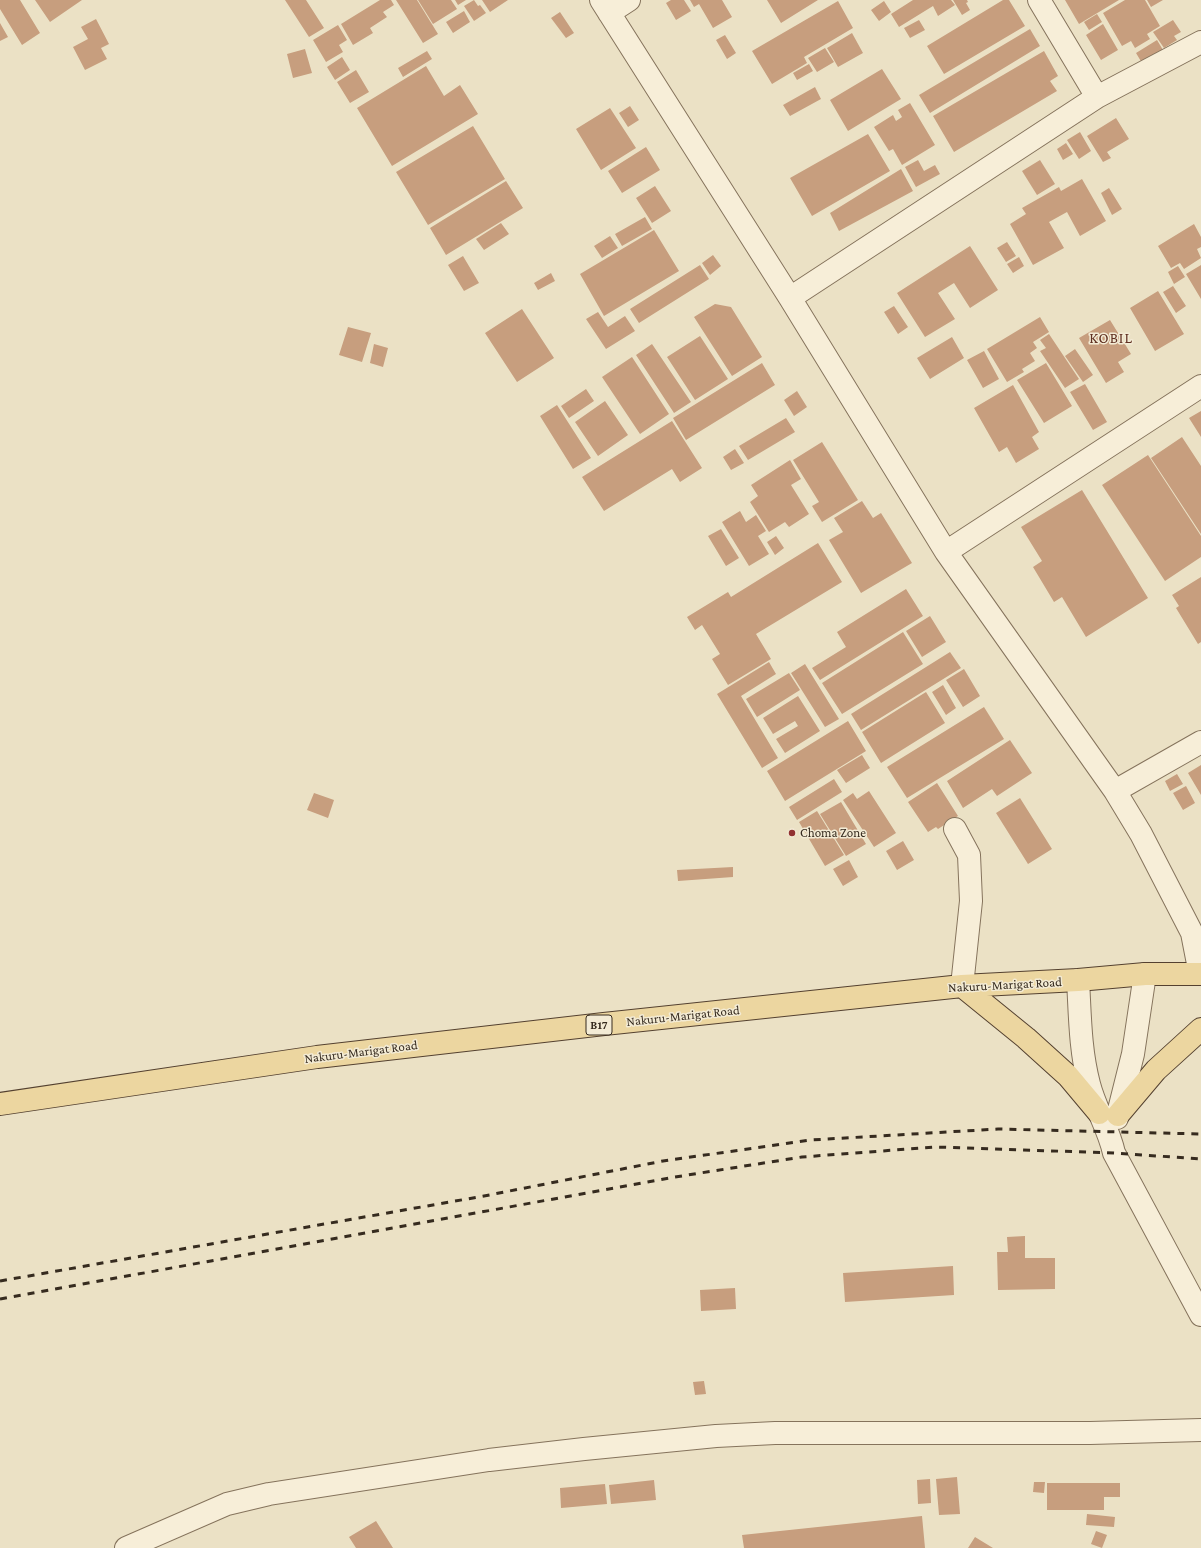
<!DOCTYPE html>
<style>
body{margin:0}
canvas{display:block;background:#ebe1c5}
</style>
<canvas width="1201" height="1548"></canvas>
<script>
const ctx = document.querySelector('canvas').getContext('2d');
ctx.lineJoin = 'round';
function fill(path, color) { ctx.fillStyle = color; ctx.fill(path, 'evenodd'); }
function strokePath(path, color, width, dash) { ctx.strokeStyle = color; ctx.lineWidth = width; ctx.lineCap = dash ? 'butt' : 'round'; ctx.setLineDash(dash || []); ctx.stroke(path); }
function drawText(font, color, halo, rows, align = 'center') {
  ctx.font = font + ' "Crimson Pro",serif'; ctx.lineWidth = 3; ctx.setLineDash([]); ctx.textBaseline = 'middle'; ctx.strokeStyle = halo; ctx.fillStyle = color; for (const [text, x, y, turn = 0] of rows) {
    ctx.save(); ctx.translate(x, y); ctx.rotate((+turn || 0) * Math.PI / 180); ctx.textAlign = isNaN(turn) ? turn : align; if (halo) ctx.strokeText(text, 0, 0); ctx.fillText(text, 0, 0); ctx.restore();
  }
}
fill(new Path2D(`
 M 0,0 L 20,0 L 40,33 L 22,45 L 0,9 Z
 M 35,0 L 82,0 L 50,22 Z
 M 285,0 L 306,0 L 324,28 L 309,37 Z
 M 380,0 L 391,0 L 394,5 L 383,12 L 387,17 L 370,28 L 373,33 L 353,45 L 341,24 Z
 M 396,0 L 417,0 L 438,34 L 423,43 Z
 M 418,0 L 451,0 L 457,9 L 433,24 Z
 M 455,0 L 466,0 L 458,5 Z
 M 474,0 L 478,6 L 480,5 L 486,13 L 474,21 L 464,6 Z
 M 482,0 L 508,0 L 490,12 Z
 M 671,0 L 684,0 L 691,11 L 676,20 L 666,3 Z
 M 690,0 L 722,0 L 732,17 L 713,28 L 699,4 L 694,7 Z
 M 767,0 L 818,0 L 781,23 Z
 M 913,0 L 951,0 L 955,5 L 938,16 L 933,6 L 899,27 L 891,14 Z
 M 953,0 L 967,0 L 968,2 L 966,3 L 970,10 L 962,15 Z
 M 1003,0 L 1009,0 L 1025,26 L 944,74 L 927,46 Z
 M 1065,0 L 1119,0 L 1079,24 Z
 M 1125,0 L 1145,0 L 1160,26 L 1147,34 L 1150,39 L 1135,48 L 1131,41 L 1122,46 L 1103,13 Z
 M 1147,0 L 1163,0 L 1151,7 Z
 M 838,1 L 853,28 L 804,57 L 807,63 L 772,84 L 752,51 Z
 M 884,1 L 891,12 L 879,21 L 871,10 Z
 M 464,11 L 470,22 L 453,33 L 446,22 Z
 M 560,12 L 574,33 L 566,38 L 551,18 Z
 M 1097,14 L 1102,22 L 1089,30 L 1084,22 Z
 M 96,19 L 109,44 L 101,48 L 107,59 L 85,70 L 73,47 L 88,39 L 81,27 Z
 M 919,20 L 925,30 L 910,38 L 904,28 Z
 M 1173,20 L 1181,32 L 1174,36 L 1177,40 L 1164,48 L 1153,32 Z
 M 0,23 L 8,37 L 0,41 Z
 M 1103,24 L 1118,50 L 1101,60 L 1086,35 Z
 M 338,25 L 347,40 L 339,45 L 343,52 L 326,62 L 313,40 Z
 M 1030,29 L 1040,46 L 930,113 L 919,95 Z
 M 852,33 L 863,53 L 838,67 L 827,48 Z
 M 725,35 L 736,53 L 727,59 L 716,40 Z
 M 1157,40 L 1163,50 L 1142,63 L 1136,53 Z
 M 825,48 L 834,62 L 817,72 L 808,58 Z
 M 305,49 L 312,73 L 293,78 L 287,54 Z
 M 427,51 L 432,59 L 403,77 L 398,68 Z
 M 1044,51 L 1058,76 L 1050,81 L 1057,91 L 954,152 L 933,116 Z
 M 342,57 L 350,70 L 335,80 L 327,67 Z
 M 809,64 L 813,71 L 797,80 L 793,73 Z
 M 426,66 L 444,96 L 460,85 L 478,114 L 392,166 L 357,108 Z
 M 882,69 L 901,99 L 848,131 L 830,100 Z
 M 356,70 L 369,92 L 350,103 L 337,82 Z
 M 815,87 L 821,99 L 790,116 L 783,105 Z
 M 910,103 L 935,145 L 902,165 L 893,149 L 889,151 L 874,127 L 893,115 L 896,121 L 902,117 L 898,110 Z
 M 630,106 L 639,120 L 628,127 L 619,113 Z
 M 610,108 L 636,148 L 601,170 L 576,129 Z
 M 1116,118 L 1129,139 L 1107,152 L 1111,158 L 1103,162 L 1087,136 Z
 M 473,126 L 505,179 L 428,225 L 396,172 Z
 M 1080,132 L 1091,151 L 1079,159 L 1067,140 Z
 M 868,134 L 890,171 L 812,216 L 790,178 Z
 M 1066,143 L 1073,154 L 1063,160 L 1057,149 Z
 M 646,147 L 660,170 L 622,193 L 608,171 Z
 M 918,160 L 924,171 L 935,165 L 940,174 L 916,187 L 905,167 Z
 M 1040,160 L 1055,184 L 1037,195 L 1022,171 Z
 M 901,169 L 913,191 L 839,231 L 830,213 Z
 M 1082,179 L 1106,221 L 1080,236 L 1067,212 L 1049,222 L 1064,248 L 1033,265 L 1010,224 L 1026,214 L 1022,208 L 1059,187 L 1061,191 Z
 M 506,181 L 523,208 L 446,255 L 430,228 Z
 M 655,186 L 671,211 L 652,223 L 636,198 Z
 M 1109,188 L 1122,209 L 1112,215 L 1101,193 Z
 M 645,217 L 652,229 L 622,246 L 615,234 Z
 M 501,223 L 509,234 L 484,250 L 476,239 Z
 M 1194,224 L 1201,237 L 1201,247 L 1197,249 L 1201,258 L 1184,269 L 1180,263 L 1171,268 L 1158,246 Z
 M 654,230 L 679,271 L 604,316 L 580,274 Z
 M 610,236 L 618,248 L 602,258 L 594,246 Z
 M 1007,242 L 1016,256 L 1006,262 L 997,248 Z
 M 970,246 L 998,290 L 970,308 L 954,283 L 938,293 L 955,319 L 925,337 L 897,293 Z
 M 713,255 L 721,266 L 710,275 L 702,263 Z
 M 463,256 L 479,283 L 464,291 L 448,265 Z
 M 1019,257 L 1024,266 L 1013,273 L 1007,264 Z
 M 700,265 L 709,279 L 639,323 L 630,309 Z
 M 1201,265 L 1201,299 L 1186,274 Z
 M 1178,266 L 1185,277 L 1174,284 L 1168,272 Z
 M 551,273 L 555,281 L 538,290 L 534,283 Z
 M 1173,286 L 1186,306 L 1176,313 L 1163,292 Z
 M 1158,291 L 1184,334 L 1155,351 L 1130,308 Z
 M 715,304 L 731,307 L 762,357 L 732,376 L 694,317 Z
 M 894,306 L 908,327 L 898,334 L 884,312 Z
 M 522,309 L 554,358 L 517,382 L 485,333 Z
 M 598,312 L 608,327 L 625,316 L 635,331 L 606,349 L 586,319 Z
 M 1040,317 L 1049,332 L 1033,342 L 1037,348 L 1030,353 L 1035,361 L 1022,369 L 1024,372 L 1007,382 L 987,349 Z
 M 1110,320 L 1131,354 L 1118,362 L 1124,372 L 1106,383 L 1079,338 Z
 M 348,327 L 371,333 L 362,362 L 339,355 Z
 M 1049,334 L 1079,379 L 1065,388 L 1040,351 L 1046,348 L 1040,340 Z
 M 700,336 L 728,379 L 695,400 L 667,357 Z
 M 952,337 L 964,358 L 930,379 L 917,358 Z
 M 374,344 L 388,348 L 383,367 L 370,363 Z
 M 652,344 L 691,402 L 674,413 L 636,355 Z
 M 1075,349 L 1093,375 L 1083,382 L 1065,356 Z
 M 984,351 L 999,379 L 983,388 L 967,360 Z
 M 632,357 L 669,414 L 640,434 L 602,377 Z
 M 762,363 L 775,385 L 686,440 L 673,418 Z
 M 1046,363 L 1072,406 L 1044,423 L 1017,380 Z
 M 1085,384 L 1107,422 L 1093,430 L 1070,392 Z
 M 1013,385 L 1039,432 L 1032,437 L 1039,449 L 1016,463 L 1007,447 L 999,452 L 974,408 Z
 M 586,389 L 594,401 L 569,418 L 561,406 Z
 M 797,391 L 807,407 L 794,416 L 784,400 Z
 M 605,401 L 628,435 L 598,456 L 575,422 Z
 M 557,405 L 591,458 L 573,469 L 540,416 Z
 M 1201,411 L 1201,437 L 1189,418 Z
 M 786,418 L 795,432 L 748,460 L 739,446 Z
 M 672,421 L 702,468 L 680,482 L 672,469 L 604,511 L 582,477 Z
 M 1182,437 L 1201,466 L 1201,534 L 1151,458 Z
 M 822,442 L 858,500 L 822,522 L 812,506 L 819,502 L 793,460 Z
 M 735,449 L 744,463 L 731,470 L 723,457 Z
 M 1148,455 L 1201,536 L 1201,557 L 1165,581 L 1102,485 Z
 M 790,460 L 801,479 L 791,485 L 809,514 L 789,527 L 785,522 L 769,532 L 750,502 L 758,496 L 751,485 Z
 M 1082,490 L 1148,598 L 1086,637 L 1062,597 L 1054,602 L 1033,567 L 1042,561 L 1021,527 Z
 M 862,501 L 873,518 L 881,513 L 912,563 L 861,593 L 829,540 L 843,532 L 834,518 Z
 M 740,511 L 746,522 L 756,515 L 766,531 L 758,536 L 769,554 L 749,566 L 722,522 Z
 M 721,529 L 739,558 L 726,566 L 708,536 Z
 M 776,536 L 784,548 L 775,555 L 767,542 Z
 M 818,543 L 842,582 L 756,634 L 771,659 L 728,685 L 712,659 L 720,654 L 702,625 L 695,630 L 687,617 L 728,592 L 731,597 Z
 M 1201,577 L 1201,642 L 1198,644 L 1176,608 L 1179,606 L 1172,595 Z
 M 906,589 L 923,616 L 820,680 L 812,668 L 846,647 L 837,632 Z
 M 930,616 L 946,642 L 922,657 L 906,631 Z
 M 903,632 L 923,664 L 842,714 L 822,683 Z
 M 950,652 L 961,668 L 861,730 L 851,714 Z
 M 769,662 L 776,674 L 741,696 L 778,758 L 762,768 L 717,694 Z
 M 805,664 L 839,719 L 825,727 L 791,673 Z
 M 964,669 L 980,696 L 963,707 L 946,680 Z
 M 789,673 L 800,690 L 757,717 L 746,699 Z
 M 943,685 L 956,708 L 946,715 L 932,692 Z
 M 926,692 L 945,723 L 881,763 L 862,732 Z
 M 798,696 L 820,731 L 785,753 L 776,739 L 798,726 L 795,721 L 773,734 L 763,718 Z
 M 984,707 L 1004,739 L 907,798 L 887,767 Z
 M 848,721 L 866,751 L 785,801 L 767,771 Z
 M 1010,740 L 1032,773 L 997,796 L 992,789 L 963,808 L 947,781 Z
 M 862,755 L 870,768 L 846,783 L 837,770 Z
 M 1201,765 L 1201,795 L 1188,773 Z
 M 1177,774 L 1183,784 L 1170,791 L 1165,781 Z
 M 834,779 L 842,792 L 797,820 L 789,807 Z
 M 937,783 L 958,816 L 938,829 L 936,827 L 928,832 L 908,802 Z
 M 1186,786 L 1195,803 L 1183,810 L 1173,793 Z
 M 869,791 L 896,833 L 874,847 L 843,800 L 853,793 L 857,799 Z
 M 314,793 L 334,800 L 328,818 L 307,810 Z
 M 1020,798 L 1052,849 L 1028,864 L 996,813 Z
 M 841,802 L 866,844 L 846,856 L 820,814 Z
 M 817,811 L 844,855 L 825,866 L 799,822 Z
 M 903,841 L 914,860 L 897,870 L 886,851 Z
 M 849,860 L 858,877 L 843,886 L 833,869 Z
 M 733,867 L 733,877 L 678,881 L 677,870 Z
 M 1025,1236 L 1025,1258 L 1055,1258 L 1055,1289 L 998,1290 L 997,1252 L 1008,1252 L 1007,1237 Z
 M 953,1266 L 954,1295 L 845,1302 L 843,1273 Z
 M 735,1288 L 736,1309 L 701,1311 L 700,1290 Z
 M 704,1381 L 706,1394 L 695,1395 L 693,1382 Z
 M 957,1477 L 960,1514 L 939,1515 L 936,1479 Z
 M 930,1479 L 931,1503 L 918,1504 L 917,1480 Z
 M 654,1480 L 656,1500 L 611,1504 L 609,1485 Z
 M 1034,1482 L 1045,1482 L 1044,1493 L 1033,1492 Z
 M 1047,1483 L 1120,1483 L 1120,1497 L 1104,1497 L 1104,1510 L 1047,1510 Z
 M 605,1484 L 607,1504 L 561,1508 L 560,1488 Z
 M 1087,1514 L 1115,1517 L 1114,1527 L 1086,1525 Z
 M 922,1516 L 925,1548 L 744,1548 L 742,1535 Z
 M 376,1521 L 393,1548 L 356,1548 L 349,1537 Z
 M 1096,1531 L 1107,1535 L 1102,1548 L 1091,1544 Z
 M 975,1537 L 993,1548 L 968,1548 Z`), '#c79e7e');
const minor = new Path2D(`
 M 601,0 L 790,298 L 946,552 L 1115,791 L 1141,834 L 1192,933 L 1200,974
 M 1039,0 L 1097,97
 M 609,13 L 629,0
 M 790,298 L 1097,97 L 1201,42
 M 946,552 L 1201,386
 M 1115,791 L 1201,742
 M 955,829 L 969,855 L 971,901 L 962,986
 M 1078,980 C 1080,1015 1080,1050 1089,1084 C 1095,1108 1109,1129 1114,1153 L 1201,1315
 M 1117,1118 L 1133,1054 L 1145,974
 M 126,1548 L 227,1504 L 269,1494 L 489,1460 L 584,1449 L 716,1436 L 775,1433 L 1090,1433 L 1201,1430`);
const major = new Path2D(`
 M 962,986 L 1026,1038 L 1068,1076 L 1099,1113
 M 0,1104 L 317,1057 L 604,1024 L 962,986 L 1078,980 L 1145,974 L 1201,974
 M 1118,1115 L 1156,1070 L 1201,1029`);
strokePath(minor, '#85735c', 24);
strokePath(major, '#544130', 24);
strokePath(minor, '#f7eed8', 22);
strokePath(major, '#ecd6a0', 22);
strokePath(new Path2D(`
 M 0,1281 L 484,1196 L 663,1161 L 811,1140 L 998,1129 L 1201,1134
 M 0,1299 L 675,1177 L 802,1157 L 935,1147 L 1114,1153 L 1201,1159`), '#362b1f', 3, [7, 7]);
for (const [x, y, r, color] of [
 [792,833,4,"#913130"]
]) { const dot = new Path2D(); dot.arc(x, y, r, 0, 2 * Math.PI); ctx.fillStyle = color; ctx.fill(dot); strokePath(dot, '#f3ebd5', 1.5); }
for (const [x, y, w] of [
 [599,1025,26]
]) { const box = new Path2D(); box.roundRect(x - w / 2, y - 10, w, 20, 3); ctx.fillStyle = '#f3ebd5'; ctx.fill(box); strokePath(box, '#362b1f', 1); }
drawText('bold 12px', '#362b1f', null, [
 ["B17",599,1025]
]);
drawText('13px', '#362b1f', '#f3ebd5', [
 ["Choma Zone",800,833]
], 'left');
drawText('13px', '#362b1f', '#f3ebd5', [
 ["Nakuru-Marigat Road",1005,985,-3],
 ["Nakuru-Marigat Road",683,1016,-6],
 ["Nakuru-Marigat Road",361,1052,-7]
]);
ctx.letterSpacing = '1px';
drawText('15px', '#603021', '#f3ebd5', [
 ["KOBIL",1111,338]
]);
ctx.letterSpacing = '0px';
</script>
